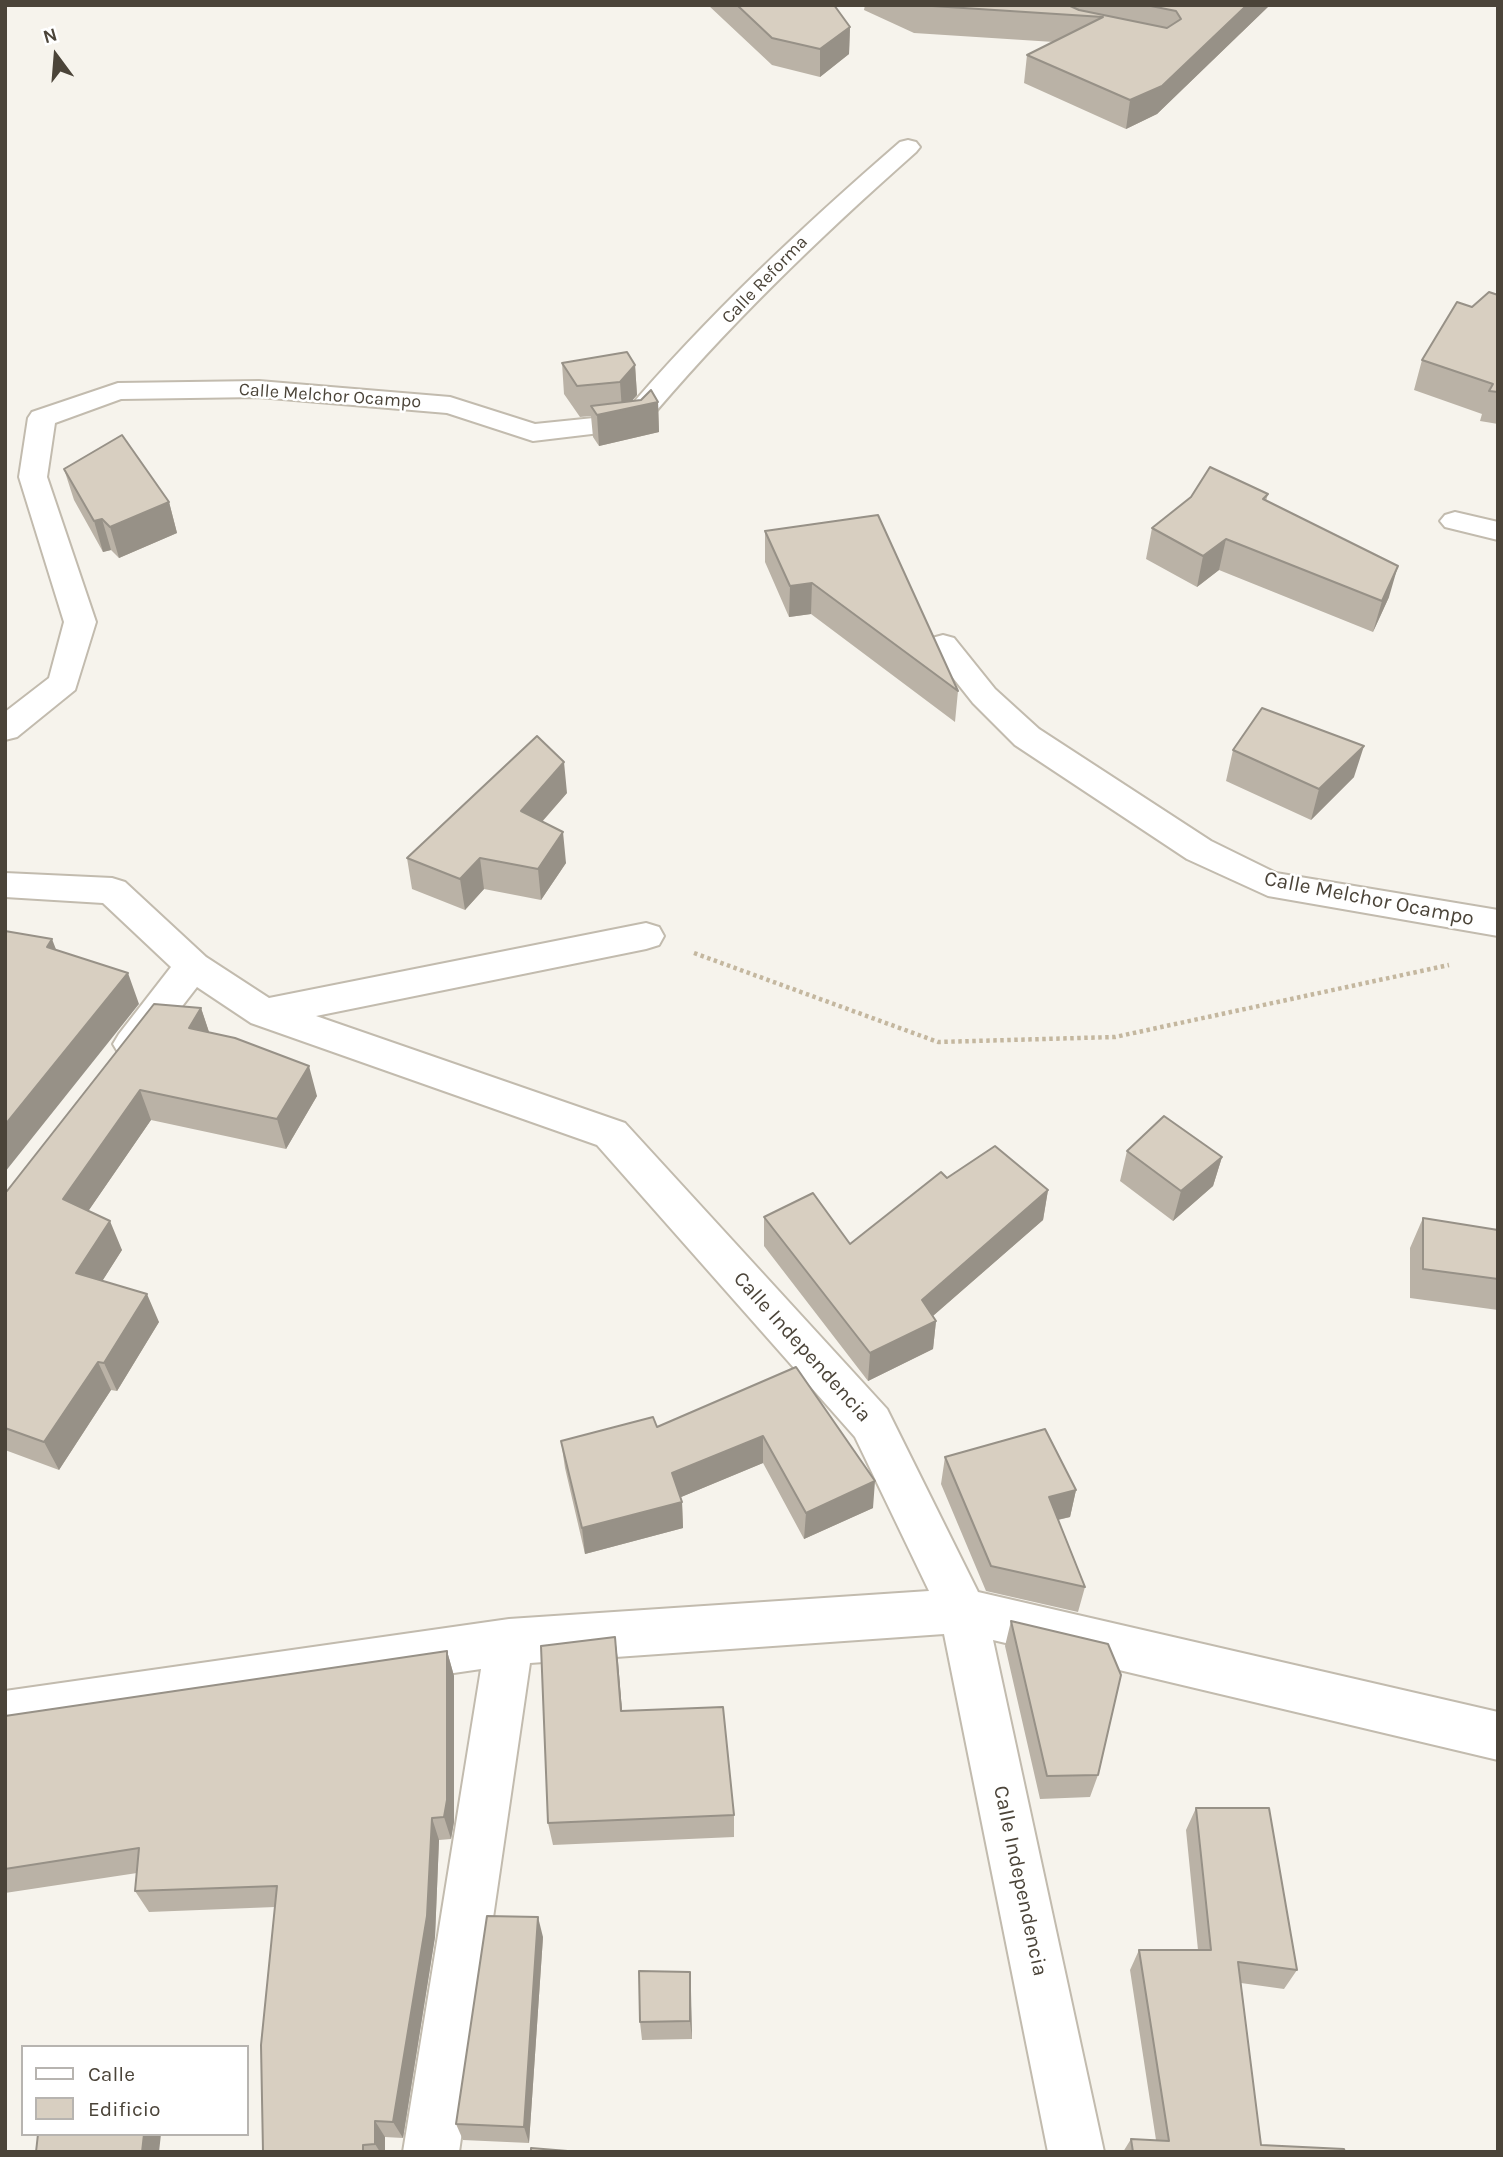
<!DOCTYPE html>
<style>
body{margin:0}
#map{position:relative;width:1503px;height:2157px;overflow:hidden;background:#f6f3ec;font-family:Karla,sans-serif}
canvas{display:block}
.frame{position:absolute;inset:0;border:7px solid #4b4439;pointer-events:none}
.legend{position:absolute;left:21px;top:2045px;width:228px;height:91px;box-sizing:border-box;background:#fff;border:2px solid #b7b4b0;margin:0;padding:9px 12px;list-style:none;font-size:21px;color:#4b4439}
.legend li{display:flex;align-items:center;gap:14px;height:35px}
.legend b{width:35px;border:2px solid #b7b4b0}
.north{position:absolute;left:21px;top:21px;width:70px;height:70px;-webkit-text-stroke:5px #fff;paint-order:stroke;rotate:344deg;font-size:19px;font-weight:700;line-height:28px;text-align:center;color:#4b4439}
.north::after{content:'';display:block;margin:auto;width:24px;height:32px;background:#4b4439;clip-path:polygon(50% 0,100% 100%,50% 72%,0 100%)}
</style>
<div id="map">
<canvas width="1503" height="2157"></canvas>
<div class="frame"></div>
<ul class="legend">
<li><b style="height:9px;background:#fff"></b>Calle</li>
<li><b style="height:19px;background:#d8cfc1"></b>Edificio</li>
</ul>
<div class="north">N</div>
</div>
<script>
const ctx = document.querySelector('canvas').getContext('2d');
ctx.lineJoin = 'round';
function strokePath(path, color, width, dash) { ctx.strokeStyle = color; ctx.lineWidth = width; ctx.lineCap = dash ? 'butt' : 'round'; ctx.setLineDash(dash || []); ctx.stroke(path); }
function fill(path, color) { ctx.fillStyle = color; ctx.fill(path, 'evenodd'); }
function drawText(font, color, halo, rows, align = 'center') {
  ctx.font = font + ' Karla,sans-serif'; ctx.lineWidth = 5; ctx.setLineDash([]); ctx.textBaseline = 'middle'; ctx.strokeStyle = halo; ctx.fillStyle = color; for (const [text, x, y, turn = 0] of rows) {
    ctx.save(); ctx.translate(x, y); ctx.rotate((+turn || 0) * Math.PI / 180); ctx.textAlign = isNaN(turn) ? turn : align; if (halo) ctx.strokeText(text, 0, 0); ctx.fillText(text, 0, 0); ctx.restore();
  }
}
const minor = new Path2D(`
 M 908,140 L 916,142 L 920,147 L 916,152 C 819,238 725,328 642,428 L 533,441 L 447,413 L 259,397 L 121,399 L 55,423 L 47,477 L 96,622 L 75,690 L 17,737 L 5,740 L 5,712 L 49,678 L 64,622 L 19,477 L 28,418 L 32,412 L 118,383 L 259,381 L 450,397 L 535,424 L 623,415 C 707,316 802,227 900,142 Z
 M 1455,512 L 1498,522 L 1498,540 L 1445,527 L 1440,521 L 1445,515 Z
 M 943,635 L 954,638 L 995,689 L 1039,729 L 1211,841 L 1276,873 L 1498,910 L 1498,936 L 1268,896 L 1187,859 L 1015,745 L 973,703 L 927,645 L 932,638 Z
 M 5,873 L 112,878 L 125,882 L 206,957 L 269,998 L 646,923 L 659,927 L 664,936 L 659,945 L 646,949 L 316,1016 L 625,1123 L 887,1409 L 978,1592 L 1498,1712 L 1498,1760 L 993,1640 L 1104,2152 L 1048,2152 L 944,1634 L 530,1663 L 459,2152 L 403,2152 L 481,1669 L 5,1739 L 5,1691 L 509,1619 L 929,1591 L 855,1437 L 597,1145 L 251,1023 L 197,987 L 145,1054 L 132,1058 L 119,1054 L 113,1044 L 119,1034 L 171,967 L 103,903 L 5,897 Z`);
strokePath(minor, '#c2bbae', 4);
strokePath(new Path2D(`
 M 694,953 L 938,1042 L 1115,1037 L 1449,965`), '#c4b79f', 4.5, [3.5, 3.5]);
fill(minor, '#fff');
fill(new Path2D(`
 M 708,5 L 834,5 L 850,27 L 849,54 L 820,77 L 772,65 Z
 M 865,5 L 1270,5 L 1157,114 L 1126,129 L 1024,83 L 1027,55 L 1054,42 L 914,33 L 864,10 Z
 M 1498,295 L 1498,424 L 1480,421 L 1482,414 L 1414,390 L 1422,360 L 1472,307 Z
 M 562,363 L 635,365 L 637,395 L 631,401 L 658,402 L 659,432 L 599,446 L 593,437 L 591,416 L 580,417 L 564,394 Z
 M 64,469 L 169,502 L 177,533 L 119,558 L 111,550 L 103,552 L 74,500 Z
 M 1268,494 L 1266,501 L 1389,597 L 1373,632 L 1219,570 L 1197,587 L 1146,559 L 1152,528 L 1191,497 Z
 M 765,531 L 958,691 L 955,722 L 811,614 L 789,617 L 765,562 Z
 M 1233,750 L 1354,777 L 1311,820 L 1226,781 Z
 M 567,793 L 542,822 L 566,863 L 541,900 L 484,889 L 465,910 L 412,889 L 407,858 Z
 M 201,1008 L 209,1032 L 317,1096 L 286,1149 L 151,1120 L 88,1211 L 122,1250 L 102,1281 L 159,1322 L 117,1391 L 111,1390 L 59,1470 L 5,1450 L 5,1192 L 7,1191 Z
 M 1127,1151 L 1222,1157 L 1213,1186 L 1173,1221 L 1120,1181 Z
 M 947,1178 L 1048,1190 L 1043,1220 L 933,1316 L 936,1321 L 933,1349 L 868,1381 L 764,1246 L 764,1217 L 850,1244 Z
 M 1423,1218 L 1498,1230 L 1498,1310 L 1410,1298 L 1410,1248 Z
 M 796,1367 L 873,1508 L 804,1539 L 763,1463 L 681,1497 L 682,1502 L 683,1528 L 585,1554 L 565,1468 L 561,1441 L 657,1427 Z
 M 945,1457 L 1076,1490 L 1070,1517 L 1058,1520 L 1085,1587 L 1078,1612 L 986,1591 L 941,1484 Z
 M 1011,1621 L 1098,1775 L 1090,1797 L 1040,1799 L 1005,1646 Z
 M 615,1637 L 622,1711 L 734,1815 L 734,1837 L 553,1845 L 548,1823 Z
 M 447,1651 L 454,1676 L 454,1822 L 451,1839 L 439,1840 L 435,1937 L 403,2138 L 385,2137 L 385,2152 L 263,2152 L 275,1907 L 149,1912 L 135,1891 L 137,1873 L 5,1893 L 5,1716 Z
 M 1196,1808 L 1297,1970 L 1284,1989 L 1241,1983 L 1261,2145 L 1345,2152 L 1123,2152 L 1131,2139 L 1156,2140 L 1130,1970 L 1139,1950 L 1198,1950 L 1186,1830 Z
 M 543,1937 L 529,2143 L 463,2140 L 456,2124 Z
 M 690,1972 L 692,2039 L 642,2040 L 640,2022 Z`), '#bab2a6');
fill(new Path2D(`
 M 1247,5 L 1270,5 L 1157,114 L 1126,129 L 1130,100 Z
 M 850,27 L 849,54 L 820,77 L 820,49 Z
 M 635,365 L 637,395 L 625,409 L 658,402 L 659,432 L 599,446 L 597,415 L 622,410 L 620,382 Z
 M 169,502 L 177,533 L 119,558 L 110,527 Z
 M 102,519 L 111,550 L 103,552 L 94,521 Z
 M 1226,539 L 1219,570 L 1197,587 L 1203,556 Z
 M 1398,566 L 1389,597 L 1373,632 L 1382,601 Z
 M 812,583 L 811,614 L 789,617 L 790,586 Z
 M 1364,746 L 1354,777 L 1311,820 L 1319,789 Z
 M 564,762 L 567,793 L 524,842 L 521,811 Z
 M 563,832 L 566,863 L 541,900 L 538,869 Z
 M 480,858 L 484,889 L 465,910 L 460,879 Z
 M 52,939 L 64,970 L 47,947 Z
 M 128,973 L 139,1004 L 5,1172 L 5,1125 Z
 M 201,1008 L 211,1038 L 189,1028 Z
 M 309,1066 L 317,1096 L 286,1149 L 277,1119 Z
 M 140,1090 L 151,1120 L 76,1229 L 63,1199 Z
 M 1222,1157 L 1213,1186 L 1173,1221 L 1181,1191 Z
 M 1048,1190 L 1043,1220 L 919,1328 L 922,1300 Z
 M 110,1221 L 122,1250 L 89,1302 L 76,1273 Z
 M 147,1294 L 159,1322 L 117,1391 L 104,1363 Z
 M 936,1321 L 933,1349 L 868,1381 L 870,1353 Z
 M 98,1362 L 111,1390 L 59,1470 L 44,1442 Z
 M 763,1436 L 763,1463 L 674,1500 L 672,1473 Z
 M 875,1481 L 873,1508 L 804,1539 L 806,1513 Z
 M 1076,1490 L 1070,1517 L 1043,1523 L 1049,1497 Z
 M 682,1502 L 683,1528 L 585,1554 L 582,1528 Z
 M 615,1637 L 618,1661 L 624,1735 L 621,1711 Z
 M 447,1651 L 454,1676 L 454,1822 L 451,1839 L 444,1817 Z
 M 432,1818 L 439,1840 L 435,1937 L 403,2138 L 393,2122 Z
 M 538,1917 L 543,1937 L 529,2143 L 524,2127 Z
 M 690,1972 L 691,1991 L 692,2039 L 690,2021 Z
 M 375,2121 L 385,2137 L 385,2152 L 380,2152 L 375,2144 Z
 M 144,2134 L 161,2134 L 159,2152 L 142,2152 Z`), '#979187');
const building = new Path2D(`
 M 737,5 L 834,5 L 850,27 L 820,49 L 772,38 Z
 M 917,5 L 1068,5 L 1079,10 L 1167,28 L 1181,19 L 1176,11 L 1146,5 L 1247,5 L 1162,86 L 1130,100 L 1027,55 L 1103,17 Z
 M 1489,292 L 1498,295 L 1498,392 L 1489,391 L 1493,384 L 1422,360 L 1457,302 L 1472,307 Z
 M 627,352 L 635,365 L 620,382 L 577,386 L 562,363 Z
 M 651,390 L 658,402 L 597,415 L 591,406 L 641,400 Z
 M 122,435 L 169,502 L 110,527 L 102,519 L 94,521 L 64,469 Z
 M 1210,467 L 1268,494 L 1263,499 L 1398,566 L 1382,601 L 1226,539 L 1203,556 L 1152,528 L 1191,497 Z
 M 878,515 L 958,691 L 812,583 L 790,586 L 765,531 Z
 M 1262,708 L 1364,746 L 1319,789 L 1233,750 Z
 M 537,736 L 564,762 L 521,811 L 563,832 L 538,869 L 480,858 L 460,879 L 407,858 Z
 M 5,931 L 52,939 L 47,947 L 128,973 L 5,1125 Z
 M 154,1004 L 201,1008 L 189,1028 L 235,1038 L 309,1066 L 277,1119 L 140,1090 L 63,1199 L 110,1221 L 76,1273 L 147,1294 L 104,1363 L 98,1362 L 44,1442 L 5,1428 L 5,1192 L 7,1191 Z
 M 1164,1116 L 1222,1157 L 1181,1191 L 1127,1151 Z
 M 995,1146 L 1048,1190 L 922,1300 L 936,1321 L 870,1353 L 764,1217 L 813,1193 L 850,1244 L 941,1172 L 947,1178 Z
 M 1423,1218 L 1498,1230 L 1498,1279 L 1423,1269 Z
 M 796,1367 L 875,1481 L 806,1513 L 763,1436 L 672,1473 L 682,1502 L 582,1528 L 561,1441 L 653,1417 L 657,1427 Z
 M 1045,1429 L 1076,1490 L 1049,1497 L 1085,1587 L 991,1566 L 945,1457 Z
 M 1011,1621 L 1108,1644 L 1121,1675 L 1098,1775 L 1047,1776 Z
 M 615,1637 L 621,1711 L 723,1707 L 734,1815 L 548,1823 L 541,1646 Z
 M 447,1651 L 447,1800 L 444,1817 L 432,1818 L 427,1916 L 393,2122 L 375,2121 L 375,2144 L 363,2145 L 363,2152 L 263,2152 L 261,2045 L 277,1886 L 135,1891 L 139,1848 L 5,1869 L 5,1716 Z
 M 1196,1808 L 1269,1808 L 1297,1970 L 1238,1962 L 1261,2145 L 1344,2149 L 1345,2152 L 1133,2152 L 1131,2139 L 1169,2141 L 1139,1950 L 1211,1950 Z
 M 487,1916 L 538,1917 L 524,2127 L 456,2124 Z
 M 639,1971 L 690,1972 L 690,2021 L 640,2022 Z
 M 38,2134 L 144,2134 L 142,2152 L 36,2152 Z
 M 531,2148 L 580,2152 L 531,2152 Z`);
fill(building, '#d8cfc1');
strokePath(building, '#979187', 2);
drawText('18px', '#4b4439', '#fff', [
 ["Calle Reforma",765,280,-46],
 ["Calle Melchor Ocampo",330,396,4]
]);
drawText('21px', '#4b4439', '#fff', [
 ["Calle Melchor Ocampo",1369,899,11],
 ["Calle Independencia",802,1347,48],
 ["Calle Independencia",1020,1881,78]
]);
</script>
